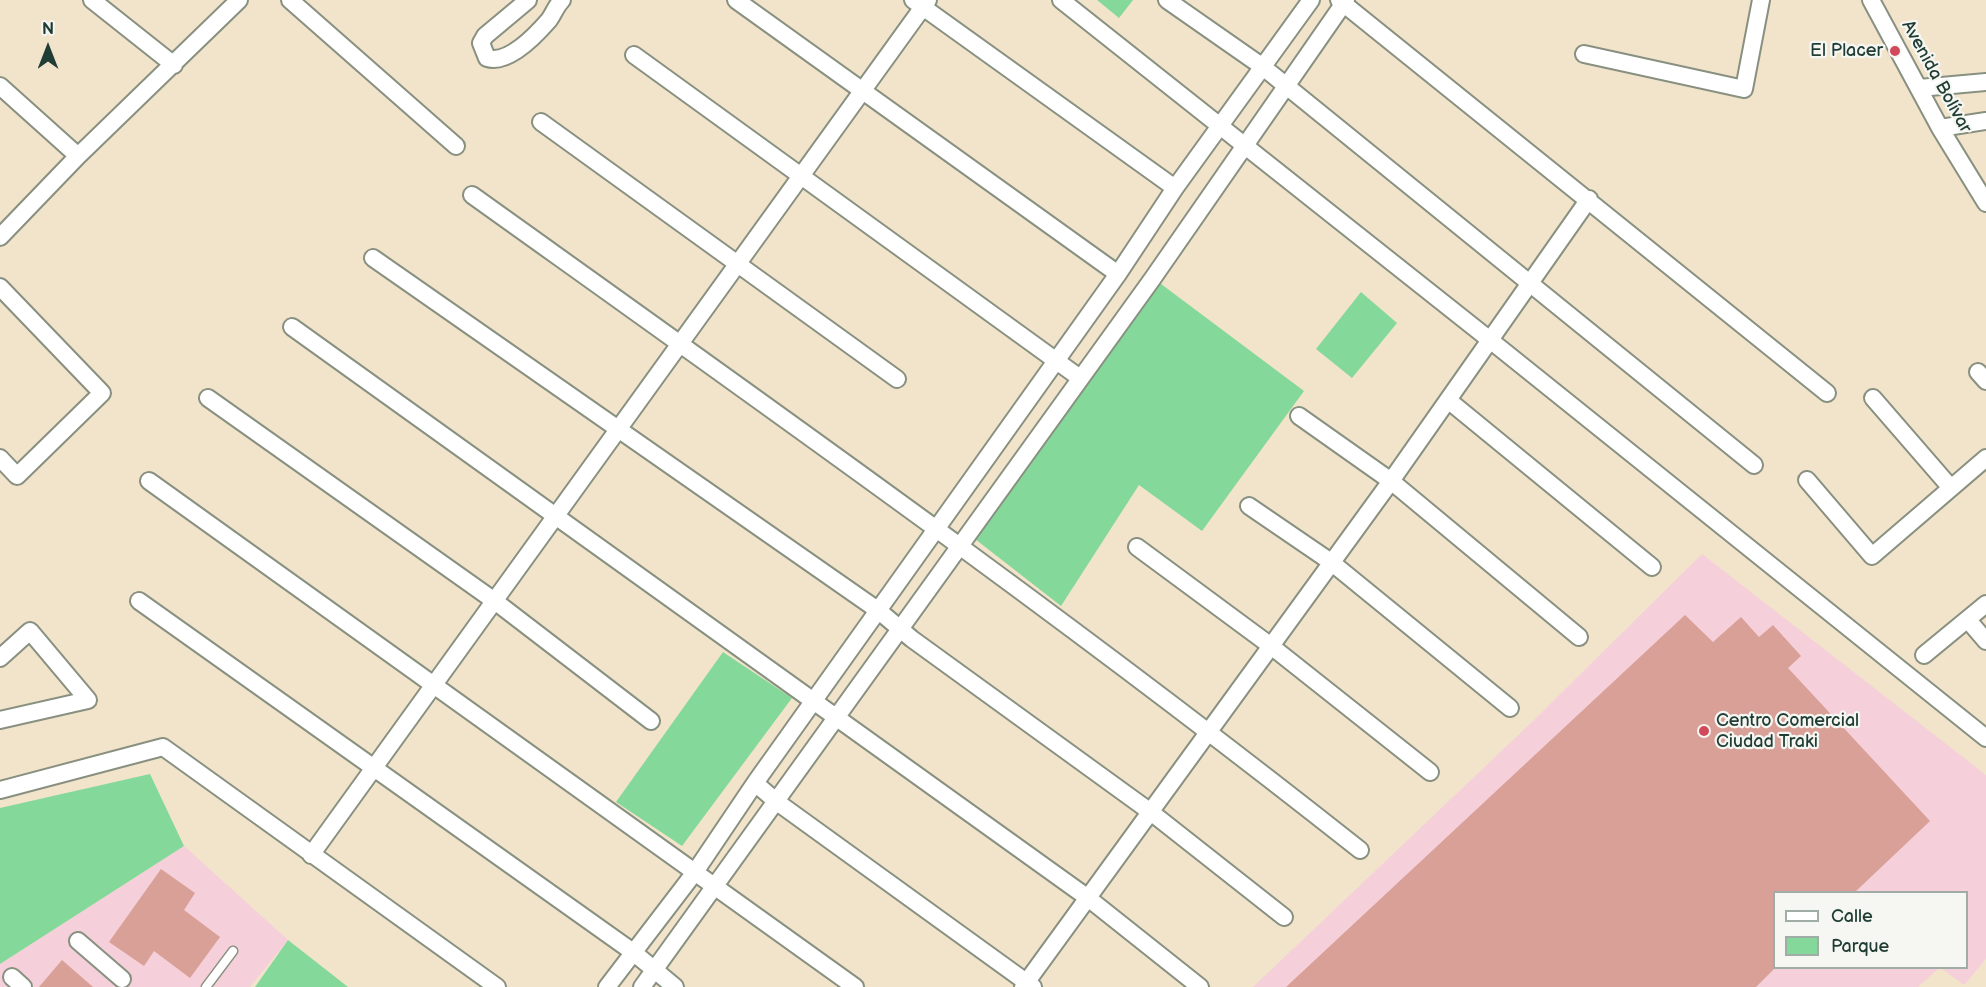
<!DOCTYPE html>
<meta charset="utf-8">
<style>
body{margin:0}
#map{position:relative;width:1986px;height:987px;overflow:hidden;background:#f2e3cb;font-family:"Balsamiq Sans",sans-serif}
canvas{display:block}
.legend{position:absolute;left:1773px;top:891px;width:195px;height:78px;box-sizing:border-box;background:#f6f6f2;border:2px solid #a0aca6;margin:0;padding:8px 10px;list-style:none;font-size:18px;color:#1f3d34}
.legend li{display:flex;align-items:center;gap:12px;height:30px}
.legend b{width:30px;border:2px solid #a0aca6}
.north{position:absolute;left:18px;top:18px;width:60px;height:60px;-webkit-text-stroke:4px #f6f6f2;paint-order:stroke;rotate:0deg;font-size:16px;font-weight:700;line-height:24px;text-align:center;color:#1f3d34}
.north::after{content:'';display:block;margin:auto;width:21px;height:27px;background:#1f3d34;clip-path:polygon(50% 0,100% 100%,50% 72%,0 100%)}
</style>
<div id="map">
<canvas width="1986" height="987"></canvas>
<ul class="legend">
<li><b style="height:8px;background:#fff"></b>Calle</li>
<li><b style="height:16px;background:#84d89a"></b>Parque</li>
</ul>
<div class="north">N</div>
</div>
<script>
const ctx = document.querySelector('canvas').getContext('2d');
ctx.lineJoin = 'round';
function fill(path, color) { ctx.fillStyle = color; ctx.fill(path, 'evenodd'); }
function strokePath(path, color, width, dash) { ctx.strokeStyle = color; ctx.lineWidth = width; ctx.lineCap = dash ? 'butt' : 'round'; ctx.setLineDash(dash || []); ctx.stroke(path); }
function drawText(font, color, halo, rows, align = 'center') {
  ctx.font = font + ' "Balsamiq Sans",sans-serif'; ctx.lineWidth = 4.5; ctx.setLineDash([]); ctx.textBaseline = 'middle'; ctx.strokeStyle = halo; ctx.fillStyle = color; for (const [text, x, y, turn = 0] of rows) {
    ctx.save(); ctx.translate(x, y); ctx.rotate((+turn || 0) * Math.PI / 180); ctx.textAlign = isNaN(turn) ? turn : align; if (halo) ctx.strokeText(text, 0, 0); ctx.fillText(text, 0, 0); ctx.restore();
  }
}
fill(new Path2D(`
 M 1702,554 L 1986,775 L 1986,959 L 1964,985 L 1941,968 L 1966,968 L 1966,892 L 1774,892 L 1774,968 L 1939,968 L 1918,987 L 1253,987 L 1532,722 Z
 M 184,846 L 288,940 L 250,987 L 0,987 L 0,964 Z`), '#f5cfd9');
fill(new Path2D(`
 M 1097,0 L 1133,0 L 1119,18 Z
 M 1153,278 L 1304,391 L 1202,531 L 1139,485 L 1061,606 L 975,539 Z
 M 1361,292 L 1397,323 L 1352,378 L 1316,349 Z
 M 723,652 L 792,698 L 682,846 L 616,802 Z
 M 150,774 L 184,846 L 0,964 L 0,808 Z
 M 288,940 L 348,987 L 255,987 Z`), '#84d89a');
fill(new Path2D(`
 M 1685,615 L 1713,642 L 1741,617 L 1759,637 L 1773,625 L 1801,656 L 1788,668 L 1930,821 L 1855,892 L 1774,892 L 1774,969 L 1756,987 L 1286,987 Z
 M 161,869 L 195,893 L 184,910 L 220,937 L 190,978 L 154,951 L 144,966 L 109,942 Z
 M 62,960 L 93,987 L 39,987 Z`), '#d8a097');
const service = new Path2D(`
 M 206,987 L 233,951`);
const minor = new Path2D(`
 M 92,0 L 174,65
 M 290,0 L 456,146
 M 528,0 L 485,36 L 481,43 L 487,58 C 508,65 536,35 549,20 C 554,13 556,6 562,0
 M 736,0 L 1118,274
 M 913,0 L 1175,188
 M 1061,0 L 1490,340 L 1986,738
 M 1167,0 L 1263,67 L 1754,465
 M 1339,0 L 1827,393
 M 1871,0 L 1940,128 L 1986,203
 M 1584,54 L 1744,89 L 1761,0
 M 634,55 L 1080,378
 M 0,86 L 78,156
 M 1919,88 L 1986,82
 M 541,122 L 897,379
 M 1940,128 L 1986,121
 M 472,195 C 771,409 1071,621 1360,850
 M 0,237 L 78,156 L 239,0
 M 373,258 L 879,611 L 912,639 L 1152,813 L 1284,917
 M 0,287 L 102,393 L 17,476 L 0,458
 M 292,327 L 1088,898 L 1200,987
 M 1978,372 L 1986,381
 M 208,398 L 496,602 L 651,721
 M 1873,398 L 1951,488
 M 1448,400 L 1652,567
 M 1299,416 L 1391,481 L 1579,637
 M 1807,480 L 1872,556 L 1986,458
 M 149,481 L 855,987
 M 1249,506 L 1331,562 L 1510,708
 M 1137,547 L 1271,646 L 1430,772
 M 139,601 L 633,952 L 675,987
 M 1968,620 L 1986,641
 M 1924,655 L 1986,604
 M 0,658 L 30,631 L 88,700 L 0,720
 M 755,783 L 777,802 L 1033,987
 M 0,790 L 163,747 L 497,987
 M 311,855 L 928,0
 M 78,941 L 122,979
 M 12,977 L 23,987
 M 607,987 L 695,872 L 755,783 L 1118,274 L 1175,188 L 1311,0
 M 642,987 L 1153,278 L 1346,0
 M 1023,987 L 1391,481 L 1589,199`);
strokePath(service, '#889080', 11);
strokePath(minor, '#889080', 20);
strokePath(service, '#fff', 8);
strokePath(minor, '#fff', 16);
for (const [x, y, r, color] of [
 [1895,51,6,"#d1495b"],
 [1704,731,6,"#d1495b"]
]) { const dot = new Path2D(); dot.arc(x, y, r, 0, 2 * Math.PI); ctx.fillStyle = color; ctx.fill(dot); strokePath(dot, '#f6f6f2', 2); }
drawText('18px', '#1f3d34', '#f6f6f2', [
 ["El Placer",1883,51],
 ["Centro Comercial",1716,721,"left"],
 ["Ciudad Traki",1716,742,"left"]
], 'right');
drawText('18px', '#1f3d34', '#f6f6f2', [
 ["Avenida Bolívar",1936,77,61]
]);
</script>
